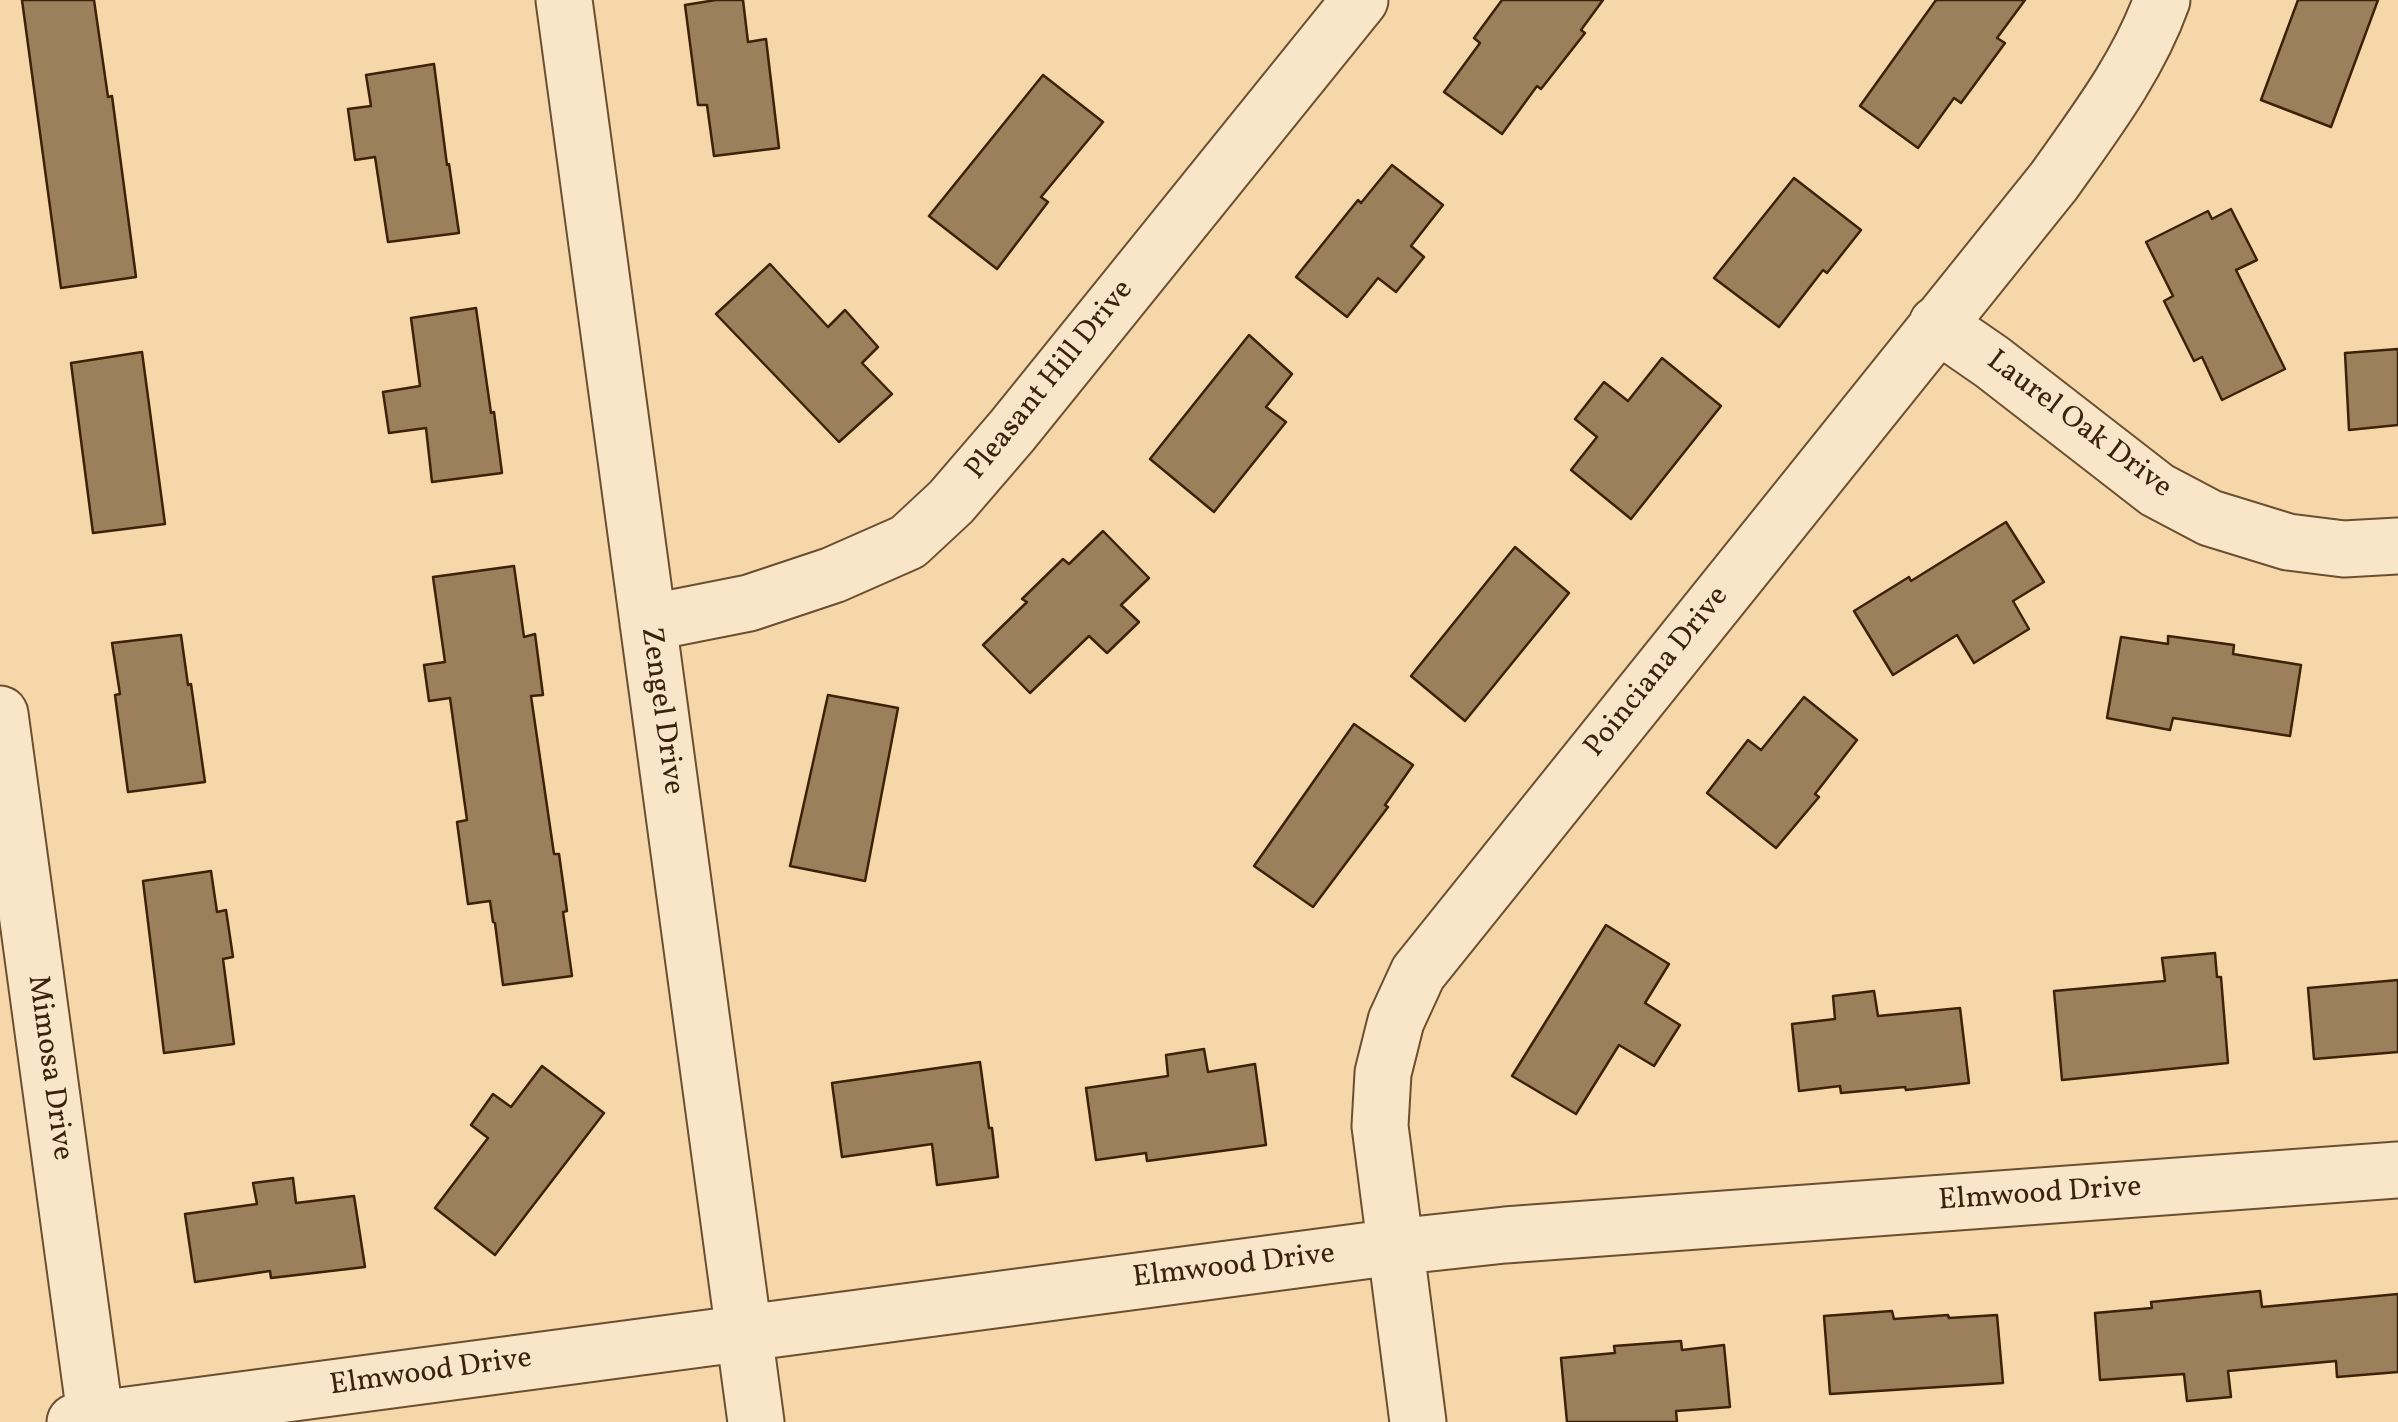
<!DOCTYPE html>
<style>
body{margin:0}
canvas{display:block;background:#f6d7a9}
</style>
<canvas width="2398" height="1422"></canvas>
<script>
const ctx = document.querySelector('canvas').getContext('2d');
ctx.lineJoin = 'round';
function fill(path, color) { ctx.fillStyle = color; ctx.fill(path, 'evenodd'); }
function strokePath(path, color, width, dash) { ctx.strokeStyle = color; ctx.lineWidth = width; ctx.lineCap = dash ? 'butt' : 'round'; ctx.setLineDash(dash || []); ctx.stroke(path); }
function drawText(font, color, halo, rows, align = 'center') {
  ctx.font = font + ' Vollkorn,serif'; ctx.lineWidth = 9; ctx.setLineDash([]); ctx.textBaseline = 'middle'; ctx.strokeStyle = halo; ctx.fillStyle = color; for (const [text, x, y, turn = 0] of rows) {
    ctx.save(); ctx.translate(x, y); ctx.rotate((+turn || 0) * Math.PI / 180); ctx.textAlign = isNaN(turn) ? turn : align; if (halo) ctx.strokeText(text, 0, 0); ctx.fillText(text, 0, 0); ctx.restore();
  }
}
const building = new Path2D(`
 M 22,0 L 94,0 L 108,97 L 112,96 L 136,277 L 61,288 Z
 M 716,0 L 743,0 L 748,42 L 766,39 L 779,148 L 714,156 L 707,105 L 698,105 L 685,5 Z
 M 1502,0 L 1603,0 L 1581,30 L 1585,33 L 1541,89 L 1537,86 L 1502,134 L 1444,92 L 1480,43 L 1474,38 Z
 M 1936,0 L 2025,0 L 1997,38 L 2005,43 L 1961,103 L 1954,98 L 1918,148 L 1860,106 Z
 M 2298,0 L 2378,0 L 2331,127 L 2261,100 Z
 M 434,64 L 447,165 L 449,164 L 459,233 L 388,242 L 375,157 L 355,160 L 348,109 L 371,106 L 366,75 Z
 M 1043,75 L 1103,122 L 1041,197 L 1048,202 L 997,269 L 929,216 Z
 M 1392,165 L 1443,205 L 1411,246 L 1424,257 L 1396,292 L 1378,278 L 1347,317 L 1296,277 L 1358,200 L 1361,203 Z
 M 1794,178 L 1861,230 L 1827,273 L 1823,270 L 1779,327 L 1714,278 Z
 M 2231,209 L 2257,260 L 2236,270 L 2285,369 L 2222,400 L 2202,357 L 2194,361 L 2164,301 L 2173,296 L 2146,242 L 2208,211 L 2212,219 Z
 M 770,264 L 828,327 L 845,310 L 878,347 L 862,363 L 892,394 L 839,442 L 716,314 Z
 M 476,308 L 491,413 L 494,412 L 502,473 L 432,482 L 426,428 L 389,433 L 383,392 L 420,386 L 411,318 Z
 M 1249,335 L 1292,374 L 1266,407 L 1286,422 L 1214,512 L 1150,459 Z
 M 2398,349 L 2398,425 L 2349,430 L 2345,353 Z
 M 142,352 L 165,524 L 93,533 L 71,363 Z
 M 1662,358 L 1721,406 L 1631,519 L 1571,470 L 1597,437 L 1575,419 L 1604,382 L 1628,401 Z
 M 2006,522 L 2044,582 L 2013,601 L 2029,629 L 1974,663 L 1957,635 L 1893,675 L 1854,611 L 1909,577 L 1911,581 Z
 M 1103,531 L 1149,578 L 1121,605 L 1139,622 L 1107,653 L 1089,636 L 1030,693 L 983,645 L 1027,602 L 1022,599 L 1063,559 L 1069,564 Z
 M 1515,547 L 1569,593 L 1465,721 L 1411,676 Z
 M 514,566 L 524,637 L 535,634 L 543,695 L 531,696 L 554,854 L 559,854 L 567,911 L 563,912 L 572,976 L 503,985 L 495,923 L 493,922 L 490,901 L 468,904 L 457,822 L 467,820 L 450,698 L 429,701 L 424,665 L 445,662 L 433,577 Z
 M 181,635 L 188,685 L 191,684 L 205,782 L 128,792 L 115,695 L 120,694 L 112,643 Z
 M 2168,636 L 2234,645 L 2233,654 L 2301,665 L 2290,736 L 2173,718 L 2170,730 L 2107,718 L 2121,637 L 2168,644 Z
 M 828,695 L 898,708 L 865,881 L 790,866 Z
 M 1804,697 L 1857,740 L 1815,794 L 1819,797 L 1776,848 L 1707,793 L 1748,740 L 1761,750 Z
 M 1354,724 L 1413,765 L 1385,805 L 1388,807 L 1313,907 L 1254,866 Z
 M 211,871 L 217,912 L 226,910 L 233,957 L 223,959 L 234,1044 L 164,1053 L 143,881 Z
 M 1606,925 L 1669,964 L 1645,1003 L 1680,1025 L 1654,1066 L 1619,1045 L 1576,1114 L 1512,1076 Z
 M 2215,953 L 2217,977 L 2221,977 L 2228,1063 L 2062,1080 L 2054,991 L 2165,981 L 2162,958 Z
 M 2398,980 L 2398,1052 L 2314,1059 L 2308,988 Z
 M 1874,991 L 1878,1016 L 1960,1008 L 1969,1083 L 1906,1090 L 1905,1087 L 1841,1093 L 1840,1086 L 1799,1091 L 1792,1024 L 1835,1019 L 1833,996 Z
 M 1204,1049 L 1208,1072 L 1255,1064 L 1266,1145 L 1147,1161 L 1146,1153 L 1096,1160 L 1086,1088 L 1168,1076 L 1166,1055 Z
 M 980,1062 L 989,1128 L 992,1128 L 998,1177 L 937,1185 L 932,1144 L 842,1157 L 832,1083 Z
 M 542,1066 L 604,1113 L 495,1255 L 435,1208 L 488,1138 L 471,1125 L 493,1094 L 511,1107 Z
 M 293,1178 L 296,1203 L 354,1196 L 365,1267 L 271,1278 L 270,1271 L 195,1282 L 185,1214 L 257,1204 L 253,1183 Z
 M 2260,1291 L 2262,1307 L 2398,1294 L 2398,1372 L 2337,1377 L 2336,1361 L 2228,1371 L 2231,1397 L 2187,1401 L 2184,1374 L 2100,1380 L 2095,1313 L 2152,1308 L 2151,1302 Z
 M 1892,1311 L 1894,1319 L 1948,1315 L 1949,1318 L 1997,1315 L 2003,1383 L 1830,1394 L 1824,1316 Z
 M 1681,1341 L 1682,1350 L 1724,1345 L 1730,1407 L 1676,1411 L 1677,1422 L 1567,1422 L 1561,1358 L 1615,1353 L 1614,1346 Z`);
fill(building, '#9c805c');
strokePath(building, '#3b2208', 2.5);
const street = new Path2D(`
 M 564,0 L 756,1422
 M 1937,324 L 1992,362 L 2157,490 L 2210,518 L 2288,542 L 2344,549 L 2398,546
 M 648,623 L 749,603 L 833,575 L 908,542 L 951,502 L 1012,431 L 1360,0
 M 0,714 L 96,1422
 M 75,1422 L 1394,1247 L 1505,1235 L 2398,1170
 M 1418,1422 L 1380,1126 L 1383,1073 L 1396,1021 L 1418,973 L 2054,181 C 2095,123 2138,67 2162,0`);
strokePath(street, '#6a4f30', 59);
strokePath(street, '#f9e5c7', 55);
drawText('30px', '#3b2208', '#f9e5c7', [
 ["Pleasant Hill Drive",1051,381,-51],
 ["Laurel Oak Drive",2078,426,37],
 ["Poinciana Drive",1658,673,-51],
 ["Zengel Drive",660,711,82],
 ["Mimosa Drive",48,1068,82],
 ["Elmwood Drive",2040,1196,-4],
 ["Elmwood Drive",1234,1268,-7],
 ["Elmwood Drive",431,1374,-8]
]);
</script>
